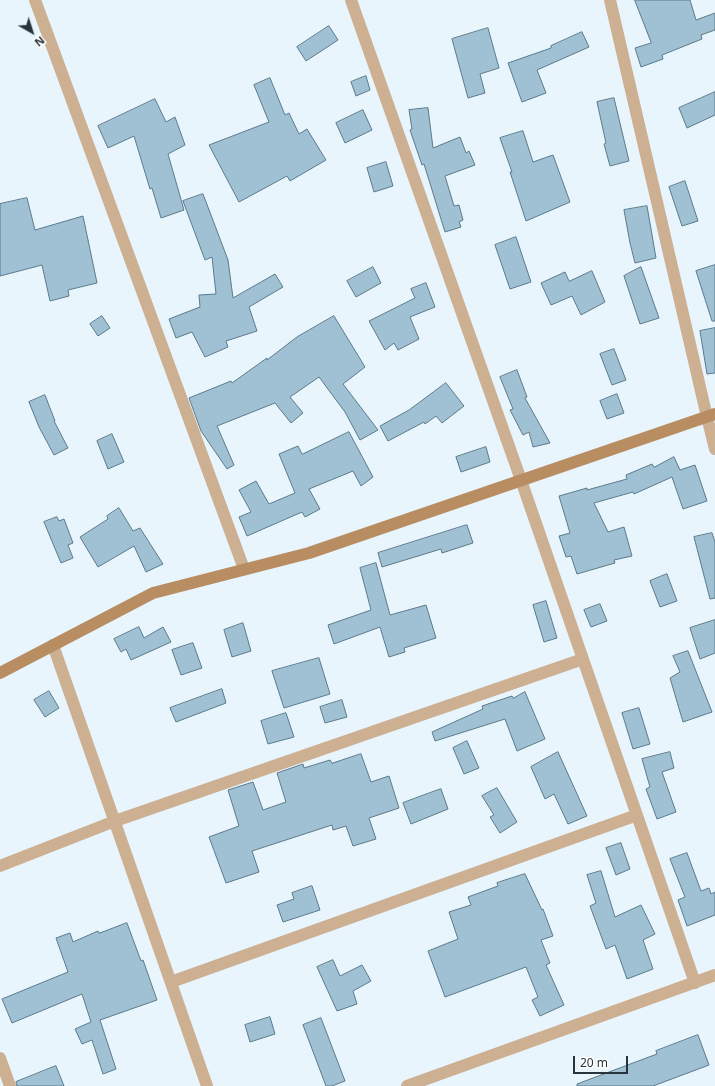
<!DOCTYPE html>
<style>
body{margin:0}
#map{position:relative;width:715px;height:1086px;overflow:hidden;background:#e8f5fd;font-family:"Noto Sans",sans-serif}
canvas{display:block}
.north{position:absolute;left:12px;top:12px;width:40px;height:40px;-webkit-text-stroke:3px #fff;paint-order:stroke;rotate:141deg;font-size:11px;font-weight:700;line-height:16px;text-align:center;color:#27343b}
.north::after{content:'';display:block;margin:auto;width:14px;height:18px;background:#27343b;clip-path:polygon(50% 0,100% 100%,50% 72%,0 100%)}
.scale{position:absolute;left:573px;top:1056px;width:55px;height:18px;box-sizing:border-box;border:2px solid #27343b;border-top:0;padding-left:5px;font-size:12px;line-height:14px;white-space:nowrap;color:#27343b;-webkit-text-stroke:3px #fff;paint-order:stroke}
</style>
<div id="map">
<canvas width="715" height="1086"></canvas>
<div class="north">N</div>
<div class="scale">20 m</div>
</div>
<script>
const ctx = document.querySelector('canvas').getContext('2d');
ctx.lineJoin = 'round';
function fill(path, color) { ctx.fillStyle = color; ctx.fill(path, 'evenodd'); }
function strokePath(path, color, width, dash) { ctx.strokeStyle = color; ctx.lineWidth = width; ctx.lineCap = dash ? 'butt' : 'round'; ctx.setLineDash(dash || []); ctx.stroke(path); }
const building = new Path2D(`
 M 635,0 L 690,0 L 696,20 L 715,13 L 715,30 L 701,35 L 702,39 L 662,55 L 663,59 L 641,67 L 635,48 L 651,43 Z
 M 329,26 L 338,40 L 306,61 L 297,47 Z
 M 488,28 L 499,68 L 480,74 L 485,93 L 468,98 L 452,39 Z
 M 582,32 L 589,47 L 537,70 L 546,93 L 522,102 L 508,63 L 551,48 L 551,46 Z
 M 366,76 L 370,90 L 356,96 L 351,82 Z
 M 270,78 L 285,115 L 289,113 L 299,134 L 307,129 L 326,160 L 290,181 L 287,176 L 239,202 L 209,145 L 269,122 L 254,85 Z
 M 715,92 L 715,115 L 687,128 L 679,108 Z
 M 614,98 L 629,161 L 610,166 L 604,144 L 606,143 L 597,102 Z
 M 155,99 L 166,122 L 175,117 L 185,145 L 168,154 L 184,210 L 161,218 L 152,188 L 150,189 L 134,136 L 108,148 L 98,126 Z
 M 428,108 L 433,148 L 460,137 L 466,153 L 469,151 L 475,165 L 445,176 L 454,206 L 459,205 L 463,220 L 459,222 L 461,227 L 445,232 L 424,164 L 422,165 L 410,130 L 412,129 L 409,110 Z
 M 363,110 L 372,130 L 345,143 L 336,123 Z
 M 523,131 L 533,162 L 553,155 L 570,202 L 526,221 L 510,172 L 512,172 L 500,138 Z
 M 386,162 L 393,186 L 374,192 L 367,168 Z
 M 685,181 L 698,221 L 682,226 L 669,187 Z
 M 203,194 L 228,260 L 233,298 L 275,274 L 283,287 L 249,307 L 257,331 L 226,341 L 228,347 L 205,357 L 192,332 L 176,338 L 169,319 L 200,307 L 199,295 L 216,294 L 212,257 L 205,260 L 183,201 Z
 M 27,198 L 35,230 L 83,216 L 97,283 L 68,290 L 69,296 L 50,301 L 42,265 L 0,276 L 0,204 Z
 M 647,206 L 656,258 L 635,263 L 630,243 L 624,210 Z
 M 516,237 L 531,282 L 510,289 L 495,245 Z
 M 715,265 L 715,321 L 712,321 L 696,271 Z
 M 373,267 L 381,283 L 356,297 L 347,281 Z
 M 641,267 L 659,318 L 640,324 L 624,276 Z
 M 592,271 L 605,302 L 581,315 L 572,296 L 551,305 L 541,283 L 565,272 L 569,281 Z
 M 426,283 L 435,307 L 410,317 L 419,339 L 398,350 L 394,343 L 385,350 L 369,321 L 415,298 L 411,289 Z
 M 102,316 L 110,328 L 98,336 L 90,324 Z
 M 334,316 L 365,367 L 343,384 L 378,430 L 360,440 L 345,412 L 319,377 L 290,397 L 303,413 L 291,423 L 275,403 L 217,426 L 234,465 L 227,469 L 201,431 L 189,398 L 231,381 L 232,383 L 267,358 L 267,360 L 297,337 Z
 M 715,328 L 715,373 L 707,374 L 700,331 Z
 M 614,349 L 626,380 L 612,385 L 600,354 Z
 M 517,370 L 527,397 L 525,398 L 550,443 L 533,447 L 529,432 L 523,435 L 510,410 L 513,409 L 500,377 Z
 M 446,383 L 464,406 L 442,423 L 436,416 L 425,424 L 424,422 L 388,441 L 380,426 L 409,410 Z
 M 617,394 L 624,413 L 607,419 L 600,401 Z
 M 45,395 L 55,421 L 54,421 L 68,448 L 54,455 L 39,427 L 29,402 Z
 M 349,432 L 373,477 L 361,486 L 353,471 L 309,489 L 320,509 L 305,517 L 302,512 L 247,536 L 239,517 L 251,512 L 239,490 L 256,481 L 269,504 L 295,493 L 279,454 L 298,446 L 302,454 Z
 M 112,434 L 124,462 L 108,469 L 97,441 Z
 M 486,447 L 490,462 L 461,472 L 456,457 Z
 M 674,457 L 680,470 L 695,465 L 707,501 L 683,509 L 672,477 L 634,494 L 633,492 L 594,503 L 608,532 L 624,527 L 632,556 L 614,560 L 615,563 L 577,574 L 571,556 L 566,557 L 559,536 L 570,533 L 559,496 L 587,488 L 587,490 L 627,479 L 626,475 L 652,464 L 654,467 Z
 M 119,508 L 133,531 L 140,528 L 163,564 L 146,572 L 134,546 L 98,567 L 80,537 L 108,519 L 107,516 Z
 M 57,517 L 59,521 L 64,519 L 73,543 L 68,545 L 73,558 L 61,563 L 44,522 Z
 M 467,525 L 473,543 L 442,553 L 441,549 L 382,567 L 378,553 Z
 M 712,533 L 715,542 L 715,598 L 710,599 L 694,537 Z
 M 376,563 L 390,615 L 426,605 L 436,638 L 404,648 L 405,652 L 389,657 L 380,627 L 334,644 L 328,625 L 371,610 L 360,568 Z
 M 667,574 L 677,601 L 660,607 L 650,581 Z
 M 546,601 L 557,638 L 544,642 L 533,605 Z
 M 600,604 L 607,621 L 591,627 L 584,610 Z
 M 715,620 L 715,653 L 700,659 L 690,628 Z
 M 243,623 L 251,651 L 232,657 L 224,630 Z
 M 139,627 L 144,638 L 163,627 L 171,642 L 131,660 L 126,649 L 121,652 L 114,639 Z
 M 193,643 L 202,668 L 181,675 L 172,650 Z
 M 688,651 L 712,712 L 683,722 L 670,678 L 680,672 L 673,656 Z
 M 319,658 L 330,694 L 284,708 L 272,671 Z
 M 222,689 L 226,703 L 176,722 L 170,708 Z
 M 49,691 L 59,708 L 45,717 L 34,700 Z
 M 525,692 L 545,739 L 517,751 L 505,719 L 435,741 L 432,732 L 483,709 L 482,706 L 512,696 L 513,698 Z
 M 342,700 L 347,717 L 325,723 L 320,707 Z
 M 639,708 L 650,744 L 633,749 L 622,713 Z
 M 286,713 L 294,737 L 268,744 L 261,721 Z
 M 467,741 L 479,768 L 464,774 L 453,748 Z
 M 558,752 L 587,816 L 568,824 L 554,794 L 545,799 L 531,767 Z
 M 670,752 L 674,768 L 662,772 L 676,812 L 657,819 L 646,789 L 650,787 L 642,759 Z
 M 361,754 L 371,782 L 389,776 L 399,808 L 369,818 L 376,839 L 353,846 L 346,826 L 333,830 L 332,825 L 252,851 L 259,872 L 226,883 L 209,837 L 239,826 L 228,790 L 253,782 L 263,810 L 286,802 L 277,773 L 303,764 L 304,768 L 330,760 L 332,763 Z
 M 497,788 L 517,822 L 500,833 L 490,817 L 494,815 L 482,796 Z
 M 441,789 L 448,809 L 411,824 L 403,803 Z
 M 621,843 L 630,869 L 616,875 L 606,848 Z
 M 687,853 L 701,891 L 709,888 L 711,894 L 715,892 L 715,915 L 687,926 L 678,900 L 685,897 L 670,859 Z
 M 601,871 L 615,917 L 641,905 L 655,934 L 643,940 L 653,969 L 627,979 L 615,945 L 606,949 L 590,906 L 596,903 L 587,875 Z
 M 525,874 L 542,910 L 543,909 L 553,936 L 541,940 L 550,963 L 546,965 L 564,1005 L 540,1016 L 532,1000 L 538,997 L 526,967 L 445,997 L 428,951 L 458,939 L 449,912 L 471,905 L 468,897 L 498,886 L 497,883 Z
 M 312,886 L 320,910 L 283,922 L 277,905 L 294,899 L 292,893 Z
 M 127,923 L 141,961 L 143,960 L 157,1000 L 100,1020 L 116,1069 L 103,1074 L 92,1040 L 82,1044 L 75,1029 L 91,1022 L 82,994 L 12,1023 L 2,999 L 68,972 L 56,938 L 70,933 L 73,942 L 98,931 L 99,933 Z
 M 333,960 L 340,976 L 362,965 L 371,981 L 353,991 L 357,1004 L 337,1011 L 317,967 Z
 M 270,1017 L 275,1034 L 250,1042 L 245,1025 Z
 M 321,1018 L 345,1081 L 332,1086 L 326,1086 L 303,1025 Z
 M 698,1035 L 709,1065 L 653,1086 L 577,1086 L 577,1084 L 657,1054 L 656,1051 Z
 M 56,1066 L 64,1086 L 17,1086 L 16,1082 Z`);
fill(building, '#a0c1d3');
strokePath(building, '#5b7a8b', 1);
strokePath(new Path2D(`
 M 35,0 L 244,569
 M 351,0 L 521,480 L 695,983
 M 610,0 L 707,417 L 715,449
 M 53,645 L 207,1086
 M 0,866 L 115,821 L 583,659
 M 171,982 L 637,815
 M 0,1058 L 10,1086
 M 407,1086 L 715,975`), '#cdaf92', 12);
strokePath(new Path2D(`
 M 0,673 L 153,593 L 309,553 L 715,414`), '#b98d62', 12);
</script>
